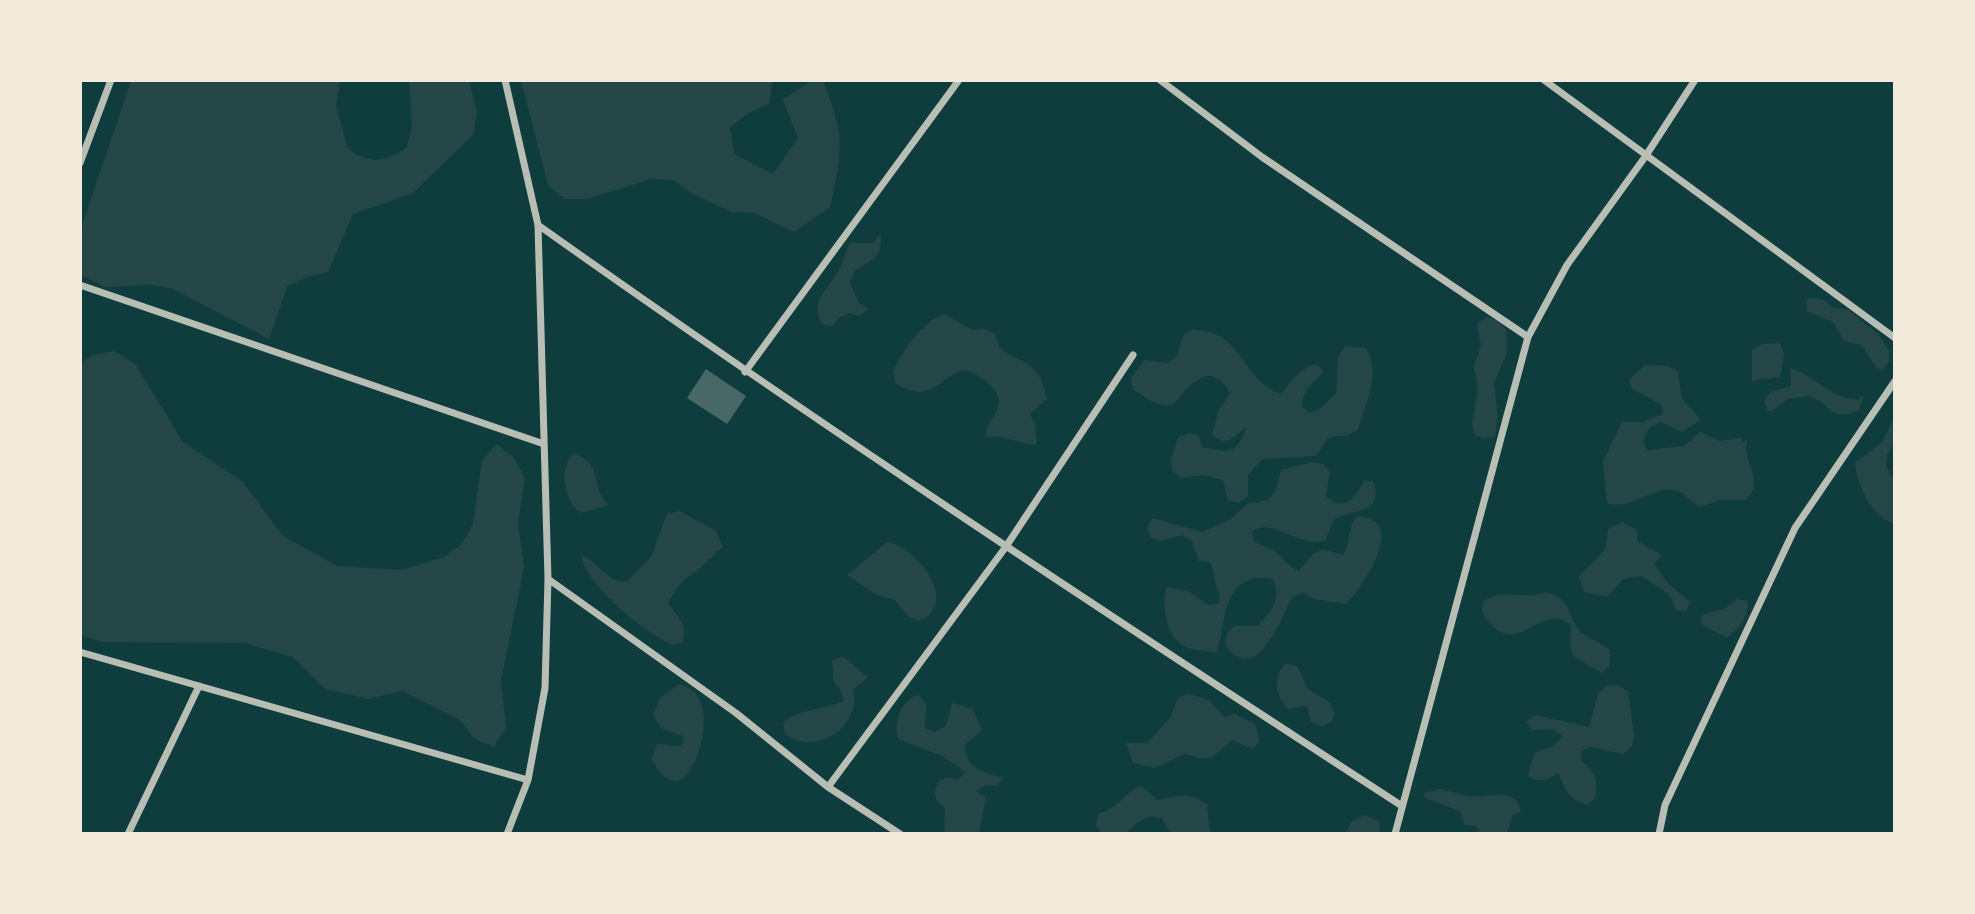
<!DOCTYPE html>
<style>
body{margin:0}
#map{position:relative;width:1975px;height:914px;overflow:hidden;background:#0f3d3e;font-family:"PT Sans Narrow",sans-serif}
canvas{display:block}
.frame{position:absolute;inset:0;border:82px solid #f1e9da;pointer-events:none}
</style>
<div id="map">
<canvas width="1975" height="914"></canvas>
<div class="frame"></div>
</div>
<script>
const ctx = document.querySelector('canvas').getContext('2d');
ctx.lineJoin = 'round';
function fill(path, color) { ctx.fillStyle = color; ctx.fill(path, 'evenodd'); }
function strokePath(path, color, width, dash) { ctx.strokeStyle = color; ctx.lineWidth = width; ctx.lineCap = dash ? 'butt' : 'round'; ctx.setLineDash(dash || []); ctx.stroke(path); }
fill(new Path2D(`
 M 214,80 L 340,81 L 336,106 L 348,149 C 370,164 384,163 406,148 L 412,128 L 409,81 L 469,81 L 477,111 L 474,134 L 413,193 L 353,214 L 328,272 L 306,277 L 287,287 L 269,339 L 171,288 L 150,285 L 106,287 L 81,275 L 81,228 L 131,81 Z
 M 521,81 L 772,81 L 770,103 L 749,113 L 730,127 L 734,154 L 773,174 L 798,138 L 783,100 L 810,81 L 823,81 C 845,134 843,152 830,207 L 794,232 L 754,213 L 732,212 L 691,193 L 673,180 L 651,179 L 587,199 L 564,199 L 548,185 Z
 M 880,234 C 884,257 871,260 855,271 L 850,283 L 859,303 L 869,309 L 860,316 L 849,313 L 839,318 L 833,326 L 823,325 C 810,304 824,292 836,275 C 843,266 844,253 850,243 L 873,243 Z
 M 1813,298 L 1824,300 L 1832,307 L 1849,310 L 1879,335 L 1889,351 L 1889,361 L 1883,370 L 1877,368 L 1861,345 L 1844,341 L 1833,322 L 1806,311 L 1807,299 Z
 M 944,314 L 973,330 L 984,329 L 995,334 C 1001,369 1038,346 1047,399 L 1030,414 L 1035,424 L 1037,445 C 1018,444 1006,434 985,437 C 986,423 998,414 999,402 C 1000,389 978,372 965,371 C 944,370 934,408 895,383 L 893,372 C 901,352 924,320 944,314 Z
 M 1486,317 L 1496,320 L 1506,329 L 1507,353 L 1494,383 L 1498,416 L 1495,437 L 1483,438 L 1474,434 L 1472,424 L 1478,388 L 1474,366 L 1481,346 L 1477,324 Z
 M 1194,329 C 1201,331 1210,331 1216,334 C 1242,345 1249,384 1281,394 C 1292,380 1299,368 1317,364 L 1324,372 C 1312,383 1303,390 1302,407 L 1310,413 L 1320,409 L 1336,393 L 1338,357 L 1345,346 L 1366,348 C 1382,376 1365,403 1358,430 L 1348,435 L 1328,438 L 1316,456 L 1262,459 L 1248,475 L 1248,496 L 1239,503 L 1228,501 L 1223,480 L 1203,475 L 1181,478 L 1172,470 L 1171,459 L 1178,437 L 1189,433 L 1199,436 L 1202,447 C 1231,453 1235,455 1247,427 L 1230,440 L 1220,441 L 1212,434 L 1218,412 L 1230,393 C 1209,358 1191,384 1173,405 C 1156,407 1147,399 1133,389 L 1131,378 L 1144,360 L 1168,363 L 1177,356 L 1184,334 Z
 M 1780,343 L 1784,354 L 1780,377 L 1752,381 L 1752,350 L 1762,344 Z
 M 115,351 L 135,364 L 183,442 L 243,482 L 283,536 L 337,566 L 402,570 L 444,557 L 461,545 L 473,524 L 482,460 L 497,444 L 514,458 L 525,478 L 518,523 L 524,568 L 501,681 L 506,727 L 494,747 L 473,738 L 460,720 L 402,691 L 368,699 L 325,689 L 293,657 L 244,643 L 103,642 L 81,635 L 81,364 L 92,355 Z
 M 1645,365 L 1668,366 L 1678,371 L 1682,399 L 1701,420 L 1682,432 L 1660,422 C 1650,426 1642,434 1644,445 L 1648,450 L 1684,446 L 1700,432 L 1720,441 L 1742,438 L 1742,443 L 1747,439 C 1742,468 1767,478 1746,500 L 1720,500 L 1699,507 C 1693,503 1688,497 1682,493 C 1658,480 1632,512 1607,503 L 1603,461 L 1622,422 L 1643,422 L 1663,414 L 1661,404 L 1632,389 L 1629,379 Z
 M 1790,368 C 1817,377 1827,396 1857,400 L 1863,396 L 1859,410 C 1830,423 1832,403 1808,396 L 1787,399 L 1773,411 L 1768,411 L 1764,402 L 1770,392 L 1791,386 Z
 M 1894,418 L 1894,444 L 1887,455 L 1886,466 L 1894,480 L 1894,524 C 1871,515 1858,487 1855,463 L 1882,442 Z
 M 573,454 C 606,463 588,487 609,505 L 580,513 C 564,499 558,470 573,454 Z
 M 1312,462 L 1323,464 L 1330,472 L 1326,496 C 1344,513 1355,498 1364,481 L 1373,481 C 1385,513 1355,509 1334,519 L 1325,541 C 1294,547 1275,517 1252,531 L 1254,542 L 1274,550 L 1290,566 L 1299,571 L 1313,554 L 1322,549 L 1343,555 C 1351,542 1347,529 1357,516 C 1409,518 1364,586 1346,604 L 1314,599 L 1304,593 L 1293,596 C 1281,616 1258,689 1225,645 L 1227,634 L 1234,626 L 1257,626 C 1271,611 1282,600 1273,579 C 1222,570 1227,620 1217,652 C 1207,651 1194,651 1184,646 C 1166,637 1160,603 1167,587 L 1188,591 L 1208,605 L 1218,604 L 1220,594 C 1213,583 1215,574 1210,562 L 1199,561 L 1192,541 L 1182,535 L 1161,541 L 1151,538 L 1147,528 L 1152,518 L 1202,532 L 1231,519 L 1247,504 L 1268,500 L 1275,492 L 1281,470 Z
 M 679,511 L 716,531 L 723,547 C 716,552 712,558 706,563 C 684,582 683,575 668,604 C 680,618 687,624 683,642 L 672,645 C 642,630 588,588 581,555 C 599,562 605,581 626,582 L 651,557 L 667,514 Z
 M 1623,522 L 1637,530 L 1637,541 L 1662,555 L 1654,564 L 1668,583 L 1690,602 L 1686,611 L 1676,610 L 1669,594 L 1641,576 L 1623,579 L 1607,597 L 1584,592 L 1579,577 L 1605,549 L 1608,529 Z
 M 887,542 C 907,545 936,574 936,596 C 937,604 933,610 929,616 L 919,621 L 909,617 L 895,600 L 875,594 L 847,575 Z
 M 1546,592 C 1573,599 1566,617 1581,632 C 1589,639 1602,643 1610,650 L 1610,665 L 1602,673 L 1573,656 L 1570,645 L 1571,625 C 1540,598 1515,668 1482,612 L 1484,601 C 1502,588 1525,600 1546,592 Z
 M 1737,599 L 1748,601 C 1748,617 1740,628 1727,638 L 1702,625 L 1700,619 L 1702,615 L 1724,609 Z
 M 843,657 L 868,677 L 853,690 C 862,727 815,757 785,734 L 783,723 C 798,709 824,710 844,701 L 841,691 L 834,682 L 832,660 Z
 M 1286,664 L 1297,666 L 1307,688 L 1330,703 L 1335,715 L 1332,721 L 1322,726 L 1311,722 L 1307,706 L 1289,709 C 1276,699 1271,674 1286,664 Z
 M 679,684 C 725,692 698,783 674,781 C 663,780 656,767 651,759 L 657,744 L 680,746 L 684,742 L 683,736 L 662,729 L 653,716 L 660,698 Z
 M 1617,685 L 1628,691 L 1634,735 L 1632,746 L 1623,754 L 1591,747 L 1581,751 L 1582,762 C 1597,771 1598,783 1595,799 L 1587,805 L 1575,800 L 1567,792 L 1558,773 C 1547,781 1540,783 1528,776 L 1534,753 L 1554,746 L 1562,736 L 1553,729 L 1532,730 L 1526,722 L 1535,715 L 1589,727 L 1598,694 L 1606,686 Z
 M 1188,694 L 1209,700 L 1224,717 L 1235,714 L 1255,724 L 1260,741 L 1253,749 L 1232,740 C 1211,758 1214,763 1185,754 L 1155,768 L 1133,763 L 1126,743 L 1147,743 L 1170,718 L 1178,698 Z
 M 919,695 L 926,704 L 925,728 L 935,732 L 946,726 L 952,703 L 973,709 L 982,730 L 965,745 C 965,768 983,773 1003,778 L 997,786 L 985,785 L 976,791 L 986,798 L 979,833 L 944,833 L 945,808 C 934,800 933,794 938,782 L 947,777 L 957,780 L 966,772 L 940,755 L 898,739 C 894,721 900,700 919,695 Z
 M 1141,786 L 1158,800 C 1176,796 1193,792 1207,805 L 1210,833 L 1170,833 L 1162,818 C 1144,814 1138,821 1127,833 L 1101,833 L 1096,826 L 1098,814 C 1122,806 1121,795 1141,786 Z
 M 1440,789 C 1451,791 1462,796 1473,796 C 1491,797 1515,786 1521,811 L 1512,816 L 1507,833 L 1480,833 L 1476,826 L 1465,825 L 1460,811 L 1425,798 L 1424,793 Z
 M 1365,815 L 1380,822 L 1379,833 L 1346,833 L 1351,822 Z`), '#244646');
fill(new Path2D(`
 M 706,369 L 746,396 L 727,424 L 687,398 Z`), '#486865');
strokePath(new Path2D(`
 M 505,80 L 538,225 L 548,579 L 545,688 L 528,780 L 507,834
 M 1160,80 L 1262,157 L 1528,337
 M 1544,80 L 1895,338
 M 80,163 L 111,80
 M 538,225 C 821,426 1111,617 1402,806
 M 80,285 L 544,444
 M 745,372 L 959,80
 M 548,579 L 736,713 L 828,787 L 900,834
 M 80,652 L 528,780
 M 828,787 L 1005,548 L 1133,355
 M 128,834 L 199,686
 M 1395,834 L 1528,337 L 1567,265 L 1645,157 L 1695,80
 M 1659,834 L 1665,805 L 1795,528 L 1895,381`), '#b8beb3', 7);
</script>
